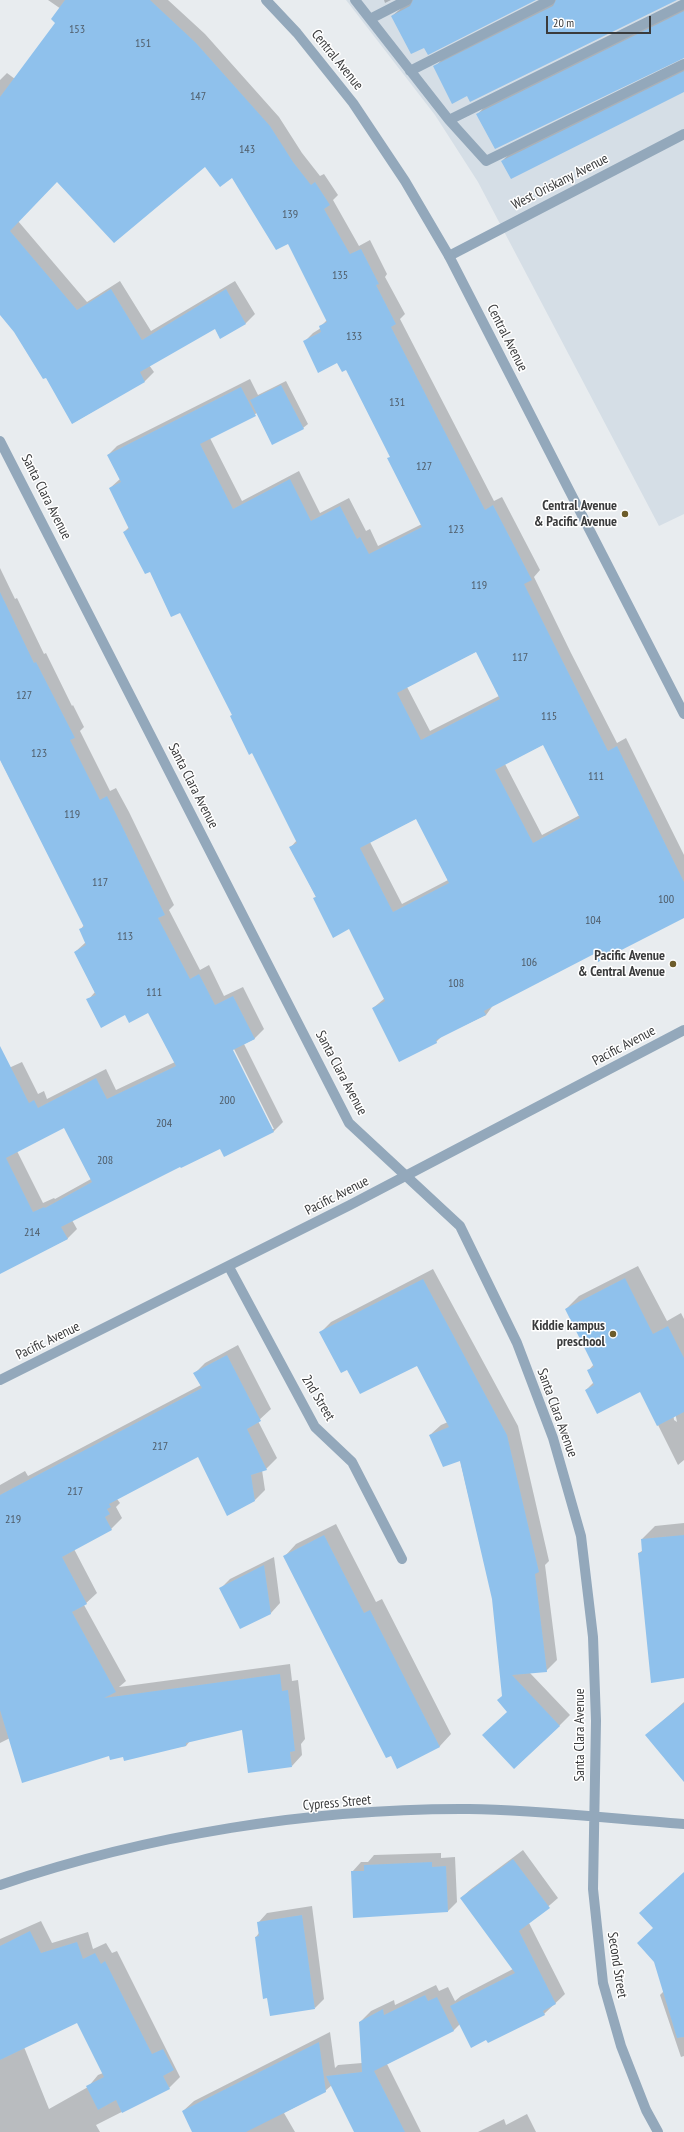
<!DOCTYPE html>
<style>
body{margin:0}
#map{position:relative;width:684px;height:2132px;overflow:hidden;background:#e8ecef;font-family:"PT Sans Narrow",sans-serif}
canvas{display:block}
.scale{position:absolute;left:546px;top:16px;width:105px;height:18px;box-sizing:border-box;border:2px solid #3a3b3c;border-top:0;padding-left:5px;font-size:12px;line-height:14px;white-space:nowrap;color:#3a3b3c;-webkit-text-stroke:3px #fff;paint-order:stroke}
</style>
<div id="map">
<canvas width="684" height="2132"></canvas>
<div class="scale">20 m</div>
</div>
<script>
const ctx = document.querySelector('canvas').getContext('2d');
ctx.lineJoin = 'round';
function fill(path, color) { ctx.fillStyle = color; ctx.fill(path, 'evenodd'); }
function strokePath(path, color, width, dash) { ctx.strokeStyle = color; ctx.lineWidth = width; ctx.lineCap = dash ? 'butt' : 'round'; ctx.setLineDash(dash || []); ctx.stroke(path); }
function drawText(font, color, halo, rows, align = 'center') {
  ctx.font = font + ' "PT Sans Narrow",sans-serif'; ctx.lineWidth = 3; ctx.setLineDash([]); ctx.textBaseline = 'middle'; ctx.strokeStyle = halo; ctx.fillStyle = color; for (const [text, x, y, turn = 0] of rows) {
    ctx.save(); ctx.translate(x, y); ctx.rotate((+turn || 0) * Math.PI / 180); ctx.textAlign = isNaN(turn) ? turn : align; if (halo) ctx.strokeText(text, 0, 0); ctx.fillText(text, 0, 0); ctx.restore();
  }
}
fill(new Path2D(`
 M 346,0 L 684,0 L 684,514 L 659,526 L 478,182 L 435,115 Z`), '#d5dee6');
fill(new Path2D(`
 M 48,0 L 168,0 L 205,34 L 279,117 L 302,153 L 320,176 L 324,174 L 338,195 L 333,200 L 359,246 L 370,240 L 387,274 L 385,277 L 405,314 L 400,319 L 494,501 L 502,497 L 540,570 L 534,577 L 571,653 L 617,743 L 626,738 L 684,855 L 684,917 L 594,953 L 494,1004 L 486,1015 L 442,1036 L 436,1042 L 373,1008 L 385,998 L 350,928 L 314,898 L 316,897 L 291,847 L 297,840 L 253,752 L 231,716 L 233,714 L 180,611 L 124,532 L 129,527 L 110,488 L 120,479 L 108,455 L 117,446 L 250,379 L 258,395 L 286,381 L 308,424 L 303,428 L 257,413 L 210,438 L 242,501 L 299,471 L 320,513 L 349,498 L 366,531 L 370,529 L 378,546 L 422,524 L 391,456 L 347,369 L 304,342 L 313,333 L 321,328 L 320,327 L 327,320 L 288,242 L 232,176 L 205,165 L 57,181 L 18,221 L 87,302 L 120,281 L 151,331 L 235,281 L 255,314 L 246,323 L 221,337 L 215,327 L 149,365 L 154,372 L 145,381 L 73,423 L 46,376 L 15,332 L 0,314 L 0,80 L 7,73 L 15,79 L 168,83 ZM 477,651 L 499,696 L 430,731 L 407,687 ZM 544,744 L 580,815 L 542,835 L 505,764 ZM 417,818 L 448,880 L 402,904 L 370,842 Z
 M 384,0 L 391,0 L 385,3 Z
 M 411,0 L 533,0 L 424,46 L 392,16 Z
 M 554,0 L 675,0 L 468,95 L 435,67 L 447,54 Z
 M 684,6 L 684,57 L 478,114 L 490,101 Z
 M 684,66 L 684,91 L 502,161 L 515,148 Z
 M 0,568 L 15,599 L 17,598 L 44,654 L 46,653 L 72,706 L 73,705 L 84,727 L 80,731 L 110,791 L 116,788 L 129,812 L 174,905 L 169,910 L 200,970 L 209,965 L 224,996 L 243,987 L 264,1029 L 254,1039 L 244,1044 L 283,1122 L 274,1131 L 225,1156 L 220,1148 L 181,1165 L 72,1220 L 77,1229 L 67,1239 L 0,1273 L 0,1072 L 22,1062 L 38,1094 L 44,1091 L 47,1099 L 106,1069 L 116,1090 L 175,1062 L 149,1012 L 126,1014 L 88,1000 L 95,992 L 75,952 L 86,942 L 80,930 L 84,925 L 0,759 ZM 232,1045 L 274,1129 L 272,1129 L 230,1046 ZM 64,1126 L 91,1179 L 55,1199 L 54,1198 L 43,1203 L 17,1151 Z
 M 638,1266 L 667,1321 L 681,1313 L 684,1319 L 684,1460 L 678,1465 L 641,1391 L 586,1390 L 594,1382 L 588,1371 L 594,1364 L 566,1309 L 579,1296 ZM 673,1412 L 675,1412 L 677,1422 L 674,1420 Z
 M 433,1269 L 518,1426 L 549,1561 L 545,1565 L 557,1660 L 546,1671 L 530,1673 L 570,1715 L 559,1726 L 508,1711 L 493,1599 L 460,1460 L 430,1435 L 441,1425 L 448,1422 L 417,1365 L 348,1369 L 320,1333 L 331,1322 Z
 M 238,1345 L 271,1409 L 258,1421 L 277,1458 L 266,1469 L 262,1470 L 265,1490 L 255,1500 L 198,1456 L 117,1499 L 120,1503 L 116,1507 L 122,1518 L 111,1529 L 74,1549 L 97,1593 L 84,1605 L 126,1681 L 119,1687 L 290,1664 L 292,1681 L 298,1680 L 305,1739 L 301,1744 L 302,1755 L 292,1766 L 243,1729 L 190,1741 L 186,1746 L 124,1756 L 10,1738 L 0,1743 L 0,1485 L 25,1471 L 28,1476 L 201,1385 L 195,1373 L 205,1363 Z
 M 684,1523 L 684,1677 L 639,1553 L 643,1550 L 642,1539 L 655,1526 Z
 M 336,1524 L 376,1602 L 382,1599 L 451,1734 L 440,1746 L 398,1767 L 285,1556 L 296,1544 Z
 M 274,1557 L 280,1603 L 271,1613 L 221,1588 L 230,1579 Z
 M 684,1702 L 684,1781 L 647,1735 Z
 M 523,1850 L 558,1898 L 529,1923 L 565,1994 L 544,2014 L 487,2038 L 460,2024 L 454,2030 L 387,2064 L 421,2132 L 355,2132 L 332,2085 L 325,2091 L 284,2113 L 295,2132 L 194,2132 L 183,2111 L 194,2101 L 330,2032 L 335,2068 L 338,2065 L 362,2063 L 360,2022 L 371,2011 L 394,2000 L 395,2005 L 436,1985 L 439,1991 L 448,1987 L 455,2001 L 461,1996 L 513,1969 L 461,1898 L 471,1889 Z
 M 441,1853 L 441,1858 L 455,1857 L 457,1902 L 448,1911 L 352,1872 L 361,1862 L 368,1862 L 374,1855 Z
 M 684,1873 L 684,2056 L 681,2057 L 660,1995 L 664,1991 L 654,1928 Z
 M 312,1906 L 324,1999 L 315,2008 L 256,1937 L 259,1933 L 258,1923 L 267,1913 Z
 M 41,1921 L 52,1943 L 88,1932 L 93,1949 L 106,1943 L 112,1953 L 117,1951 L 180,2077 L 169,2088 L 96,2125 L 100,2132 L 0,2132 L 0,1939 ZM 77,2021 L 103,2073 L 98,2075 L 88,2087 L 49,2109 L 24,2047 Z
 M 527,2114 L 536,2132 L 478,2132 L 504,2119 L 506,2125 Z`), '#0003');
fill(new Path2D(`
 M 65,0 L 150,0 L 196,43 L 270,126 L 293,162 L 311,185 L 315,182 L 330,205 L 324,209 L 350,254 L 361,249 L 379,284 L 376,285 L 396,324 L 391,327 L 485,510 L 493,505 L 532,580 L 524,584 L 563,662 L 608,751 L 617,746 L 684,882 L 684,918 L 598,962 L 594,954 L 484,1011 L 486,1015 L 436,1040 L 437,1043 L 399,1062 L 372,1008 L 385,1001 L 349,929 L 333,938 L 313,898 L 316,897 L 289,847 L 297,843 L 252,753 L 249,755 L 230,716 L 232,715 L 180,613 L 171,617 L 150,572 L 145,574 L 123,532 L 129,529 L 109,488 L 121,482 L 107,455 L 241,387 L 256,416 L 200,444 L 233,509 L 290,479 L 311,521 L 340,506 L 357,539 L 360,537 L 369,554 L 422,527 L 387,458 L 390,457 L 346,370 L 342,372 L 337,363 L 318,373 L 303,341 L 321,332 L 319,326 L 327,322 L 288,244 L 276,250 L 232,178 L 220,187 L 205,167 L 114,243 L 57,182 L 10,231 L 77,310 L 111,289 L 142,340 L 226,289 L 246,324 L 220,339 L 215,329 L 140,372 L 145,382 L 72,424 L 46,378 L 43,379 L 14,332 L 0,315 L 0,97 L 55,23 L 51,19 ZM 476,652 L 500,699 L 421,740 L 397,693 ZM 543,745 L 580,818 L 533,843 L 495,770 ZM 416,819 L 449,883 L 393,912 L 360,848 Z
 M 413,0 L 536,0 L 428,55 L 424,48 L 411,54 L 391,16 L 410,6 Z
 M 556,0 L 677,0 L 470,102 L 467,96 L 452,104 L 433,66 L 553,6 Z
 M 684,11 L 684,58 L 495,149 L 476,114 Z
 M 684,71 L 684,92 L 511,179 L 501,161 Z
 M 281,385 L 304,429 L 272,445 L 250,400 Z
 M 0,592 L 34,663 L 36,662 L 75,738 L 70,740 L 100,800 L 107,796 L 120,822 L 165,915 L 158,918 L 190,979 L 199,974 L 215,1005 L 233,996 L 255,1039 L 233,1050 L 274,1132 L 224,1157 L 220,1149 L 181,1168 L 180,1167 L 61,1227 L 68,1239 L 0,1274 L 0,1046 L 29,1103 L 34,1100 L 38,1108 L 96,1078 L 107,1099 L 176,1066 L 148,1013 L 129,1023 L 125,1015 L 101,1028 L 86,999 L 96,995 L 74,952 L 86,945 L 79,929 L 84,927 L 0,760 ZM 64,1128 L 92,1182 L 45,1208 L 44,1207 L 33,1212 L 6,1158 Z
 M 625,1278 L 653,1334 L 668,1326 L 684,1358 L 684,1412 L 657,1426 L 640,1392 L 597,1414 L 585,1390 L 594,1385 L 587,1370 L 594,1367 L 565,1309 Z
 M 423,1279 L 507,1435 L 539,1572 L 535,1574 L 547,1672 L 512,1675 L 560,1726 L 514,1769 L 482,1735 L 507,1712 L 497,1700 L 502,1696 L 492,1599 L 460,1461 L 443,1467 L 429,1435 L 449,1427 L 417,1366 L 360,1394 L 347,1370 L 341,1373 L 319,1332 Z
 M 227,1355 L 261,1421 L 247,1429 L 267,1470 L 251,1475 L 255,1501 L 227,1516 L 198,1457 L 109,1504 L 111,1507 L 107,1509 L 110,1514 L 105,1517 L 112,1530 L 62,1557 L 87,1604 L 72,1612 L 116,1692 L 104,1698 L 280,1674 L 282,1691 L 288,1690 L 295,1751 L 290,1752 L 292,1767 L 248,1773 L 242,1730 L 186,1743 L 186,1746 L 124,1761 L 123,1757 L 110,1760 L 109,1756 L 22,1783 L 0,1710 L 0,1495 L 202,1388 L 193,1373 Z
 M 324,1535 L 364,1613 L 370,1610 L 440,1747 L 397,1769 L 391,1756 L 386,1758 L 283,1556 Z
 M 684,1535 L 684,1678 L 651,1683 L 638,1553 L 642,1552 L 641,1539 Z
 M 264,1565 L 271,1614 L 240,1629 L 219,1588 Z
 M 684,1703 L 684,1782 L 645,1735 Z
 M 513,1859 L 550,1908 L 519,1931 L 556,2004 L 543,2011 L 545,2015 L 488,2043 L 486,2040 L 471,2048 L 450,2006 L 515,1973 L 460,1898 Z
 M 432,1862 L 432,1867 L 446,1866 L 448,1912 L 353,1918 L 351,1871 L 364,1871 L 364,1865 Z
 M 684,1872 L 684,2037 L 677,2038 L 654,1962 L 637,1943 L 653,1928 L 639,1913 Z
 M 302,1915 L 315,2009 L 270,2016 L 267,1998 L 263,1999 L 255,1937 L 259,1936 L 257,1922 Z
 M 30,1931 L 41,1953 L 77,1942 L 83,1959 L 95,1953 L 101,1964 L 105,1961 L 152,2054 L 163,2049 L 174,2070 L 163,2076 L 170,2089 L 122,2113 L 116,2100 L 98,2110 L 86,2086 L 104,2077 L 77,2023 L 0,2060 L 0,1946 Z
 M 425,1995 L 428,2001 L 437,1997 L 454,2031 L 374,2071 L 405,2132 L 354,2132 L 326,2076 L 362,2072 L 359,2022 L 383,2009 L 384,2015 Z
 M 319,2042 L 326,2092 L 246,2132 L 192,2132 L 182,2111 Z`), '#8fc1ec');
strokePath(new Path2D(`
 M 355,0 L 449,120 L 486,161 L 684,64
 M 370,19 L 407,0
 M 410,71 L 550,0
 M 449,120 L 684,4`), '#93a8bb', 10);
strokePath(new Path2D(`
 M 449,256 L 684,134
 M 0,441 L 349,1123 L 460,1226 L 517,1343 L 553,1438 L 581,1536 L 593,1637 L 596,1721 L 593,1889 L 603,1983 L 621,2046 L 646,2110 L 658,2132
 M 229,1267 L 315,1427 L 352,1462 L 402,1559
 M 0,1885 C 147,1835 313,1808 469,1809 C 540,1810 612,1819 684,1824`), '#93a8bb', 10);
strokePath(new Path2D(`
 M 266,0 L 297,33 L 353,103 L 405,181 L 449,256 L 684,714
 M 0,1380 L 350,1205 L 684,1030`), '#93a8bb', 10);
for (const [x, y, r, color] of [
 [625,514,4,"#6d5c2a"],
 [673,964,4,"#6d5c2a"],
 [613,1334,4,"#6d5c2a"]
]) { const dot = new Path2D(); dot.arc(x, y, r, 0, 2 * Math.PI); ctx.fillStyle = color; ctx.fill(dot); strokePath(dot, '#fff', 1.5); }
drawText('12px', '#4f5c68', null, [
 ["153",77,30],
 ["151",143,44],
 ["147",198,97],
 ["143",247,150],
 ["139",290,215],
 ["135",340,276],
 ["133",354,337],
 ["131",397,403],
 ["127",424,467],
 ["123",456,530],
 ["119",479,586],
 ["117",520,658],
 ["127",24,696],
 ["115",549,717],
 ["123",39,754],
 ["111",596,777],
 ["119",72,815],
 ["117",100,883],
 ["100",666,900],
 ["104",593,921],
 ["113",125,937],
 ["106",529,963],
 ["108",456,984],
 ["111",154,993],
 ["200",227,1101],
 ["204",164,1124],
 ["208",105,1161],
 ["214",32,1233],
 ["217",160,1447],
 ["217",75,1492],
 ["219",13,1520]
]);
drawText('14px', '#3a3b3c', '#fff', [
 ["Central Avenue",337,60,51],
 ["West Oriskany Avenue",560,182,-27],
 ["Central Avenue",507,338,63],
 ["Santa Clara Avenue",46,497,63],
 ["Santa Clara Avenue",193,786,63],
 ["Pacific Avenue",624,1046,-28],
 ["Santa Clara Avenue",341,1073,62],
 ["Pacific Avenue",337,1196,-27],
 ["Pacific Avenue",48,1341,-26],
 ["2nd Street",318,1398,59],
 ["Santa Clara Avenue",557,1413,70],
 ["Santa Clara Avenue",580,1735,-90],
 ["Cypress Street",337,1803,-5],
 ["Second Street",617,1965,81]
]);
drawText('bold 14px', '#3a3b3c', '#fff', [
 ["Central Avenue",617,506],
 ["& Pacific Avenue",617,522],
 ["Pacific Avenue",665,956],
 ["& Central Avenue",665,972],
 ["Kiddie kampus",605,1326],
 ["preschool",605,1342]
], 'right');
</script>
